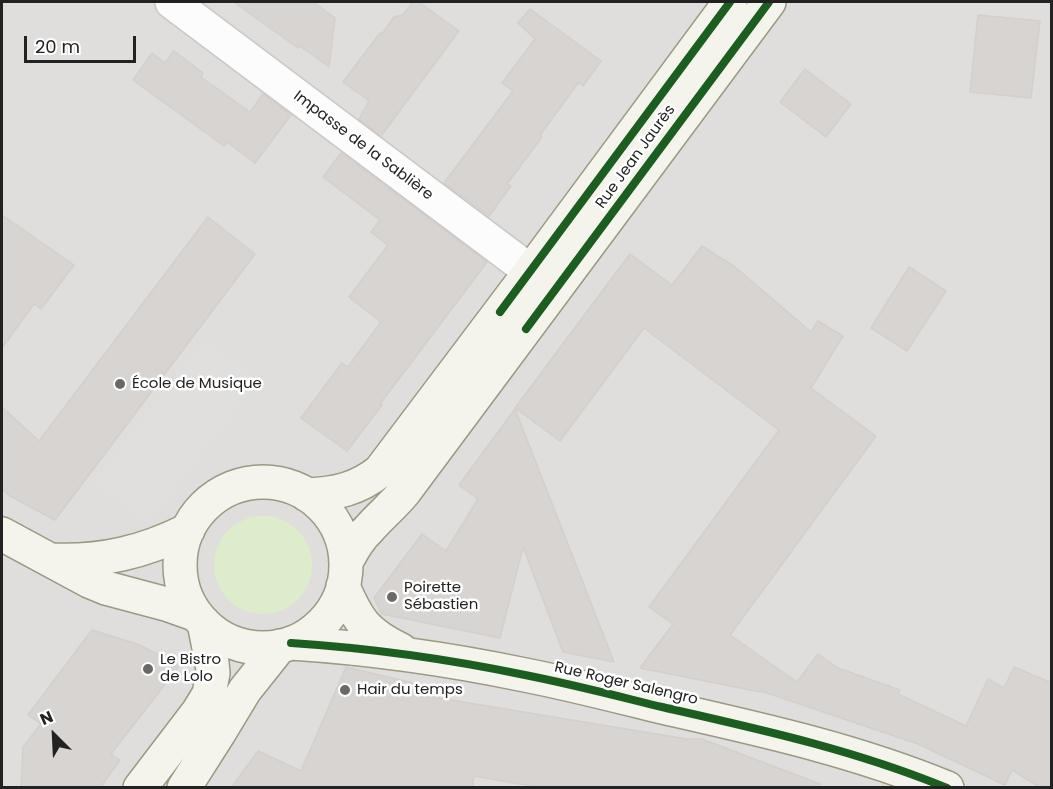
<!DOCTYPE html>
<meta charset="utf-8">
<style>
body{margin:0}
#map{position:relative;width:1053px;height:789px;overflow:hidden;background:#f0eeeb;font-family:Poppins,sans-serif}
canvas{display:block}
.frame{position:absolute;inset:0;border:3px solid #222;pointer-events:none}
.north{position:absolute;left:24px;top:705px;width:60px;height:60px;-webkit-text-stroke:4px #fff;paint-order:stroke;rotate:336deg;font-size:16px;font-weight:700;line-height:24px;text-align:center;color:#222}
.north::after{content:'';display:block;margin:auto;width:21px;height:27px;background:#222;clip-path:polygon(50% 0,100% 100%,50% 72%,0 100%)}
.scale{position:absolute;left:24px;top:36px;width:112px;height:27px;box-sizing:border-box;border:3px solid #222;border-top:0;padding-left:8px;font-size:18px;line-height:21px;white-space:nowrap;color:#222;-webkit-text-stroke:4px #fff;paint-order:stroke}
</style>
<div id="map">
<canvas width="1053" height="789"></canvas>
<div class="frame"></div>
<div class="north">N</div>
<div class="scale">20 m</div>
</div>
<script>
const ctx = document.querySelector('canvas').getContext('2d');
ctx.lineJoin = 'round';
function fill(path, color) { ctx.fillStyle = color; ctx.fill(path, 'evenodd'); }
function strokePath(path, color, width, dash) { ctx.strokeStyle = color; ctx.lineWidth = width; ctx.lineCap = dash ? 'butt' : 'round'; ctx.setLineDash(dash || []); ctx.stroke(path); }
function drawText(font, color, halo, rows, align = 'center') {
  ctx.font = font + ' Poppins,sans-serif'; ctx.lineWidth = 5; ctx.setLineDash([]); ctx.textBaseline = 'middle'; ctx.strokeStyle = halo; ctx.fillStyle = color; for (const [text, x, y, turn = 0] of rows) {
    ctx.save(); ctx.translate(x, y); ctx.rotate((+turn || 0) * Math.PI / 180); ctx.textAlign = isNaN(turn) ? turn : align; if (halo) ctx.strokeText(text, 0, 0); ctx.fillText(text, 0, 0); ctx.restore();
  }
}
fill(new Path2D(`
 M 2,2 L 1051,2 L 1051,787 L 2,787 Z`), '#dfdedc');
fill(new Path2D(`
 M214 565a49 49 0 1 1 98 0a49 49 0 1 1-98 0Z`), '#ddeccb');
fill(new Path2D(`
 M 204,338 L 259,380 L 149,524 L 93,482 Z`), '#e0dfde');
const building = new Path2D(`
 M 234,2 L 313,2 L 335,18 L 329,67 L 300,46 L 298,48 Z
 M 413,2 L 419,2 L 459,31 L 381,136 L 359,119 L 369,101 L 343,82 L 380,33 L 382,34 L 394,17 L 403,15 Z
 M 530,9 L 601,61 L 583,86 L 579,82 L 540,135 L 542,137 L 507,184 L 511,186 L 489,216 L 444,183 L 513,91 L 502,83 L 535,39 L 518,23 Z
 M 978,15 L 1040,21 L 1031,98 L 970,92 Z
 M 174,51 L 203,73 L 201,77 L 250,112 L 263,94 L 291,115 L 255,163 L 227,142 L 224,146 L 133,80 L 152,53 L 165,63 Z
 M 805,69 L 851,104 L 826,137 L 780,102 Z
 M 341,153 L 487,262 L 380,404 L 382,405 L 347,451 L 301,418 L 342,363 L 348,367 L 381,322 L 349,297 L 388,245 L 371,232 L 380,220 L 323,177 Z
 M 2,215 L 74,265 L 41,309 L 34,304 L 2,348 Z
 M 208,217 L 255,254 L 55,520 L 10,496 L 2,489 L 2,407 L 39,441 Z
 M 702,246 L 735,267 L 811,332 L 818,321 L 843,336 L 811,388 L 876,436 L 730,635 L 797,682 L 818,654 L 838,668 L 900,690 L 898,694 L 966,726 L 988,679 L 1004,688 L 1014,667 L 1052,683 L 1052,788 L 1041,788 L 1012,770 L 1005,785 L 918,744 L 761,691 L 760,692 L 640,668 L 673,624 L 649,607 L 779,430 L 644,328 L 560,441 L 515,408 L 630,254 L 672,285 Z
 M 909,267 L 946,291 L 907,351 L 871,328 Z
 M 515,409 L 555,511 L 614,662 L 563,652 L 523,547 L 500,638 L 382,614 L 374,598 L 422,534 L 446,551 L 478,499 L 459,485 Z
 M 92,630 L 137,644 L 180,665 L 111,754 L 120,760 L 100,788 L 21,788 L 23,747 L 41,724 L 28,715 Z
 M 346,667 L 434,688 L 433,697 L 687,739 L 702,739 L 820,784 L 819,788 L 543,788 L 474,776 L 472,788 L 231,788 L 258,751 L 301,771 Z`);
fill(building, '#d7d4d2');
strokePath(building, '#d3d0cc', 1.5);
const street = new Path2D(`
 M 172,2 L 554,289`);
const secondary = new Path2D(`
 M180 565a83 83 0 1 1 166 0a83 83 0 1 1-166 0Z
 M 307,495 C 335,494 358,489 380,471 L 530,272 L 730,2
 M 2,534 L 89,581 L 106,588 L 166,604 L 197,615
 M 52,560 C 102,562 144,552 188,530
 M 346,562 C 352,551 358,539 368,530 C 380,516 394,505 405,491 L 769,2
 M 343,586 C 358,621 366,633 401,650
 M 291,643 C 369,648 448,659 525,675 C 571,684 617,696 662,707 C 759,729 855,750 947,788
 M 140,788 L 198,712 L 209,694 L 213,673 L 212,663 L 204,623
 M 184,788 L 219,733 L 245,690 L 280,646`);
strokePath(street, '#c9c8c7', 36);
strokePath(secondary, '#999a82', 36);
strokePath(street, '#fdfcfc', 33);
strokePath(secondary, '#f4f4ed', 33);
strokePath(new Path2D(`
 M 500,312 L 730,2
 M 526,329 L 769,2
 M 291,643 C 369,648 448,659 525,675 C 571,684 617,696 662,707 C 759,729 855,750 947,788`), '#1b5e20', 8);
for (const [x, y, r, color] of [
 [120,384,6,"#6a6968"],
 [392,597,6,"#6a6968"],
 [148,669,6,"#6a6968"],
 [345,690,6,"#6a6968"]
]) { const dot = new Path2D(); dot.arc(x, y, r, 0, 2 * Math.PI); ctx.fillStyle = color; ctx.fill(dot); strokePath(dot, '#fff', 2); }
drawText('15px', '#222', '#fff', [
 ["Impasse de la Sablière",363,146,37],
 ["Rue Jean Jaurès",636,157,-54],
 ["Rue Roger Salengro",626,684,13]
]);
drawText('15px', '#222', '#fff', [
 ["École de Musique",132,384],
 ["Poirette",404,588],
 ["Sébastien",404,605],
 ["Le Bistro",160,660],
 ["de Lolo",160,677],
 ["Hair du temps",357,690]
], 'left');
</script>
